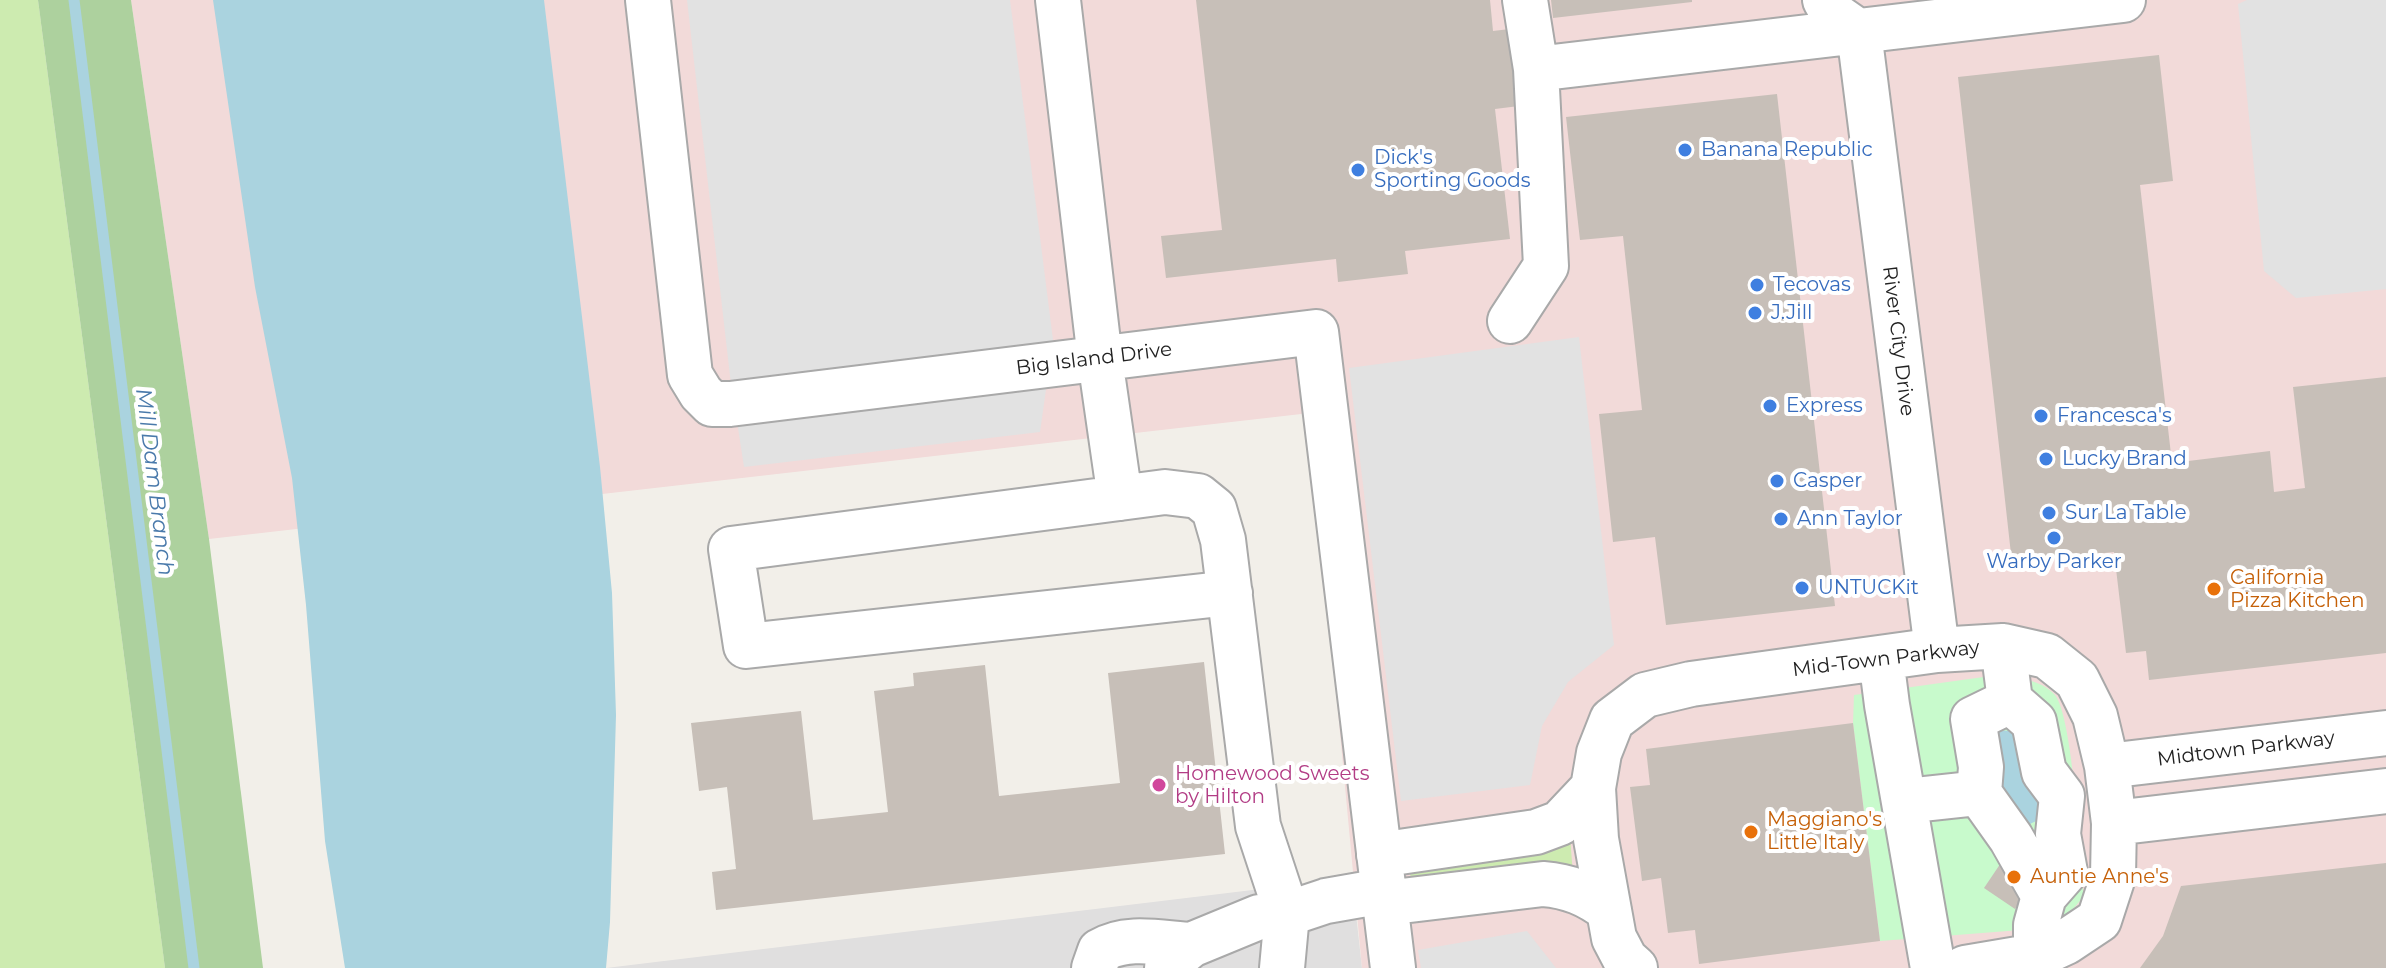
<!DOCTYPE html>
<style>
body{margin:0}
canvas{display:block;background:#f2efe9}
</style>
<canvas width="2386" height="968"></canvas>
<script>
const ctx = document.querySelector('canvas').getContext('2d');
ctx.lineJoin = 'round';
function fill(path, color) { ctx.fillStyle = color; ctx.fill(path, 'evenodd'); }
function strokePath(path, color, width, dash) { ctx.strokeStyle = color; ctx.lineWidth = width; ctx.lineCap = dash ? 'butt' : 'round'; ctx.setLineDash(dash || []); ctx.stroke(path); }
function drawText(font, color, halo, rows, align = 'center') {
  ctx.font = font + ' Montserrat,sans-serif'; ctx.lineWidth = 8; ctx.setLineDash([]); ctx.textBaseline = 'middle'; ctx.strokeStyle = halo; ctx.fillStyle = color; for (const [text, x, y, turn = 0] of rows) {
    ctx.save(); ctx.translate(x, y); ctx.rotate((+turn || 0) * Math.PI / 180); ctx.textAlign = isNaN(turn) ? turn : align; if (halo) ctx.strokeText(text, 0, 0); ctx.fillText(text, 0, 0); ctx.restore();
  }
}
fill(new Path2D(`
 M 1352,878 L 1362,968 L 606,968 Z`), '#e0dfdf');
fill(new Path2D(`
 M 131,0 L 2386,0 L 2386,968 L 1362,968 L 1310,413 L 209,539 Z`), '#f2dad9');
fill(new Path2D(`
 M 0,0 L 38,0 L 165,968 L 0,968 Z
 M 1570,836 L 1573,875 L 1412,882 L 1408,865 Z`), '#cdebb0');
fill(new Path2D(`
 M 38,0 L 131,0 L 209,539 L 263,968 L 165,968 Z`), '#add19e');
fill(new Path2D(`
 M 1998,675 C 2017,678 2041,679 2055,695 C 2073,717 2080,860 2084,896 L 2074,908 L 2046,928 L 1880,941 L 1853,723 L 1854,695 Z`), '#c8facc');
fill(new Path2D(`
 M 687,0 L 1010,0 L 1053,340 L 1040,432 L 744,467 L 730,376 Z
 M 2247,0 L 2386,0 L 2386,289 L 2296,298 L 2264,271 L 2238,4 Z
 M 1579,337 L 1614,645 L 1568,682 L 1542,726 L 1530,785 L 1401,801 L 1349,368 Z
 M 1527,931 L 1556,968 L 1421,968 L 1418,950 Z`), '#e2e2e2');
fill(new Path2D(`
 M 213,0 L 544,0 L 600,467 L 612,593 L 616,715 L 610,922 L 606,968 L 345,968 L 325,841 L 306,605 L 292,478 L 255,287 Z
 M 1997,730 L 2022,732 L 2046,807 L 2036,821 L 2024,827 L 2015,806 L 2002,792 L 1999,784 Z`), '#aad3df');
strokePath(new Path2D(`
 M 74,0 L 194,968`), '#aad3df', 11);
fill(new Path2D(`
 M 1196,0 L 1490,0 L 1493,31 L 1518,28 L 1527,105 L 1495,109 L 1510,239 L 1405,251 L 1408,274 L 1338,282 L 1336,259 L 1166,278 L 1161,236 L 1222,230 Z
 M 1551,0 L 1692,0 L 1692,2 L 1553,18 Z
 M 2159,55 L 2173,181 L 2140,185 L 2172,463 L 2270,451 L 2274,492 L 2305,488 L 2293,387 L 2386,377 L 2386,653 L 2149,680 L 2146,651 L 2126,653 L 2114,552 L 2012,563 L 1958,77 Z
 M 1777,94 L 1835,606 L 1666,625 L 1655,537 L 1613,542 L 1599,414 L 1642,410 L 1623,236 L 1580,240 L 1566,117 Z
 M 1204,662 L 1225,854 L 716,910 L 712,872 L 736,869 L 727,787 L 699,791 L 691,723 L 801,711 L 813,820 L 888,812 L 874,691 L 914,686 L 913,673 L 985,665 L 999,796 L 1120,783 L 1108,673 Z
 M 1853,723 L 1880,941 L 1699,964 L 1695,930 L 1668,933 L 1661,878 L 1642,881 L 1630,787 L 1650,785 L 1646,749 Z
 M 2013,845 L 2044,865 L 2015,909 L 1984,888 Z
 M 2386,863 L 2386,968 L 2140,968 L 2163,936 L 2181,886 Z`), '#c7bfb8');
const minor = new Path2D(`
 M 648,0 L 690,375 L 701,393 L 712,404 L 730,404 L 1316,332 L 1393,968
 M 1058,0 L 1100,359 L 1120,498
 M 1825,0 L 1833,14 L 1859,32 L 1937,650
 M 1536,69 L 2123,0
 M 1510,321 L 1546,266 L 1536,69 L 1525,0
 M 1230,593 L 746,646 L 731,549 L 1165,492 L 1198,496 L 1214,509 L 1223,540 L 1258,826 L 1287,914 L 1282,968
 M 2003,646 L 2010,701 L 2034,722 L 2044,772 L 2062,796 L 2058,834 L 2065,872 L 2044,896 L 2036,925 L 2036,956
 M 1881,658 L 1887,705 L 1933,968
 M 2107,766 L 2386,733
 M 1979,793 L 2011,838 L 2044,896
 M 1905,801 L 1979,793 L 1981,767 L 1973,719 L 2010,701
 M 2114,823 L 2386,791
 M 1379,855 L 1536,832 L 1560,823 L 1593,788
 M 1385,903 L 1543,884 C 1569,886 1588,894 1609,910
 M 1094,968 L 1100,951 C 1126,935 1160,943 1191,945
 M 1167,968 L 1169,963 L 1191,945 L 1259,917 L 1287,914 L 1326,901 L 1383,891
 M 1635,968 L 1625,959 L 1614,938 L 1596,839 L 1593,788 L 1599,753 L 1612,720 L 1645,695 L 1691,684 L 1937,650 L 2003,646 L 2047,656 L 2077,680 L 2095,716 L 2107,766 L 2114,823 L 2113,877 L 2099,920 L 2066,942 L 2036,956 L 1965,968`);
strokePath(minor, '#a9a9a9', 48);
strokePath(minor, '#fff', 44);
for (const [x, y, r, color] of [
 [1685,150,8,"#3f7fe0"],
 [1358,170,8,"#3f7fe0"],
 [1757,285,8,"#3f7fe0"],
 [1755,313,8,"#3f7fe0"],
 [1770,406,8,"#3f7fe0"],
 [2041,416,8,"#3f7fe0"],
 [2046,459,8,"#3f7fe0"],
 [1777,481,8,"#3f7fe0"],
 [2049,513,8,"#3f7fe0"],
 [1781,519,8,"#3f7fe0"],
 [2054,538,8,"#3f7fe0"],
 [1802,588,8,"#3f7fe0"],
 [2214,589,8,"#e8710a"],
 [1159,785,8,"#d1479c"],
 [1751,832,8,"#e8710a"],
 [2014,877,8,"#e8710a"]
]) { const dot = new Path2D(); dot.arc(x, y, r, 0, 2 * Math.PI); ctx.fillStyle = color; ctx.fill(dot); strokePath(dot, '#fff', 3); }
drawText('20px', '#366cbe', '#fff', [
 ["Banana Republic",1701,150],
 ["Dick's",1374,158],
 ["Sporting Goods",1374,181],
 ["Tecovas",1773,285],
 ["J.Jill",1771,313],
 ["Express",1786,406],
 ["Francesca's",2057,416],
 ["Lucky Brand",2062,459],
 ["Casper",1793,481],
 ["Sur La Table",2065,513],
 ["Ann Taylor",1797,519],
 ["Warby Parker",2054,562,"center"],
 ["UNTUCKit",1818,588]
], 'left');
drawText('20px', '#222', '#fff', [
 ["River City Drive",1898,341,83],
 ["Big Island Drive",1094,359,-7],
 ["Mid-Town Parkway",1886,659,-7],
 ["Midtown Parkway",2246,749,-7]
]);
drawText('20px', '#c56008', '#fff', [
 ["California",2230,578],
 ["Pizza Kitchen",2230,601],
 ["Maggiano's",1767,820],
 ["Little Italy",1767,843],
 ["Auntie Anne's",2030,877]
], 'left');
drawText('20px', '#b23c85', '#fff', [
 ["Homewood Sweets",1175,774],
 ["by Hilton",1175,797]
], 'left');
drawText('italic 22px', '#4a7aab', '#fff', [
 ["Mill Dam Branch",154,482,83]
]);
</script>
